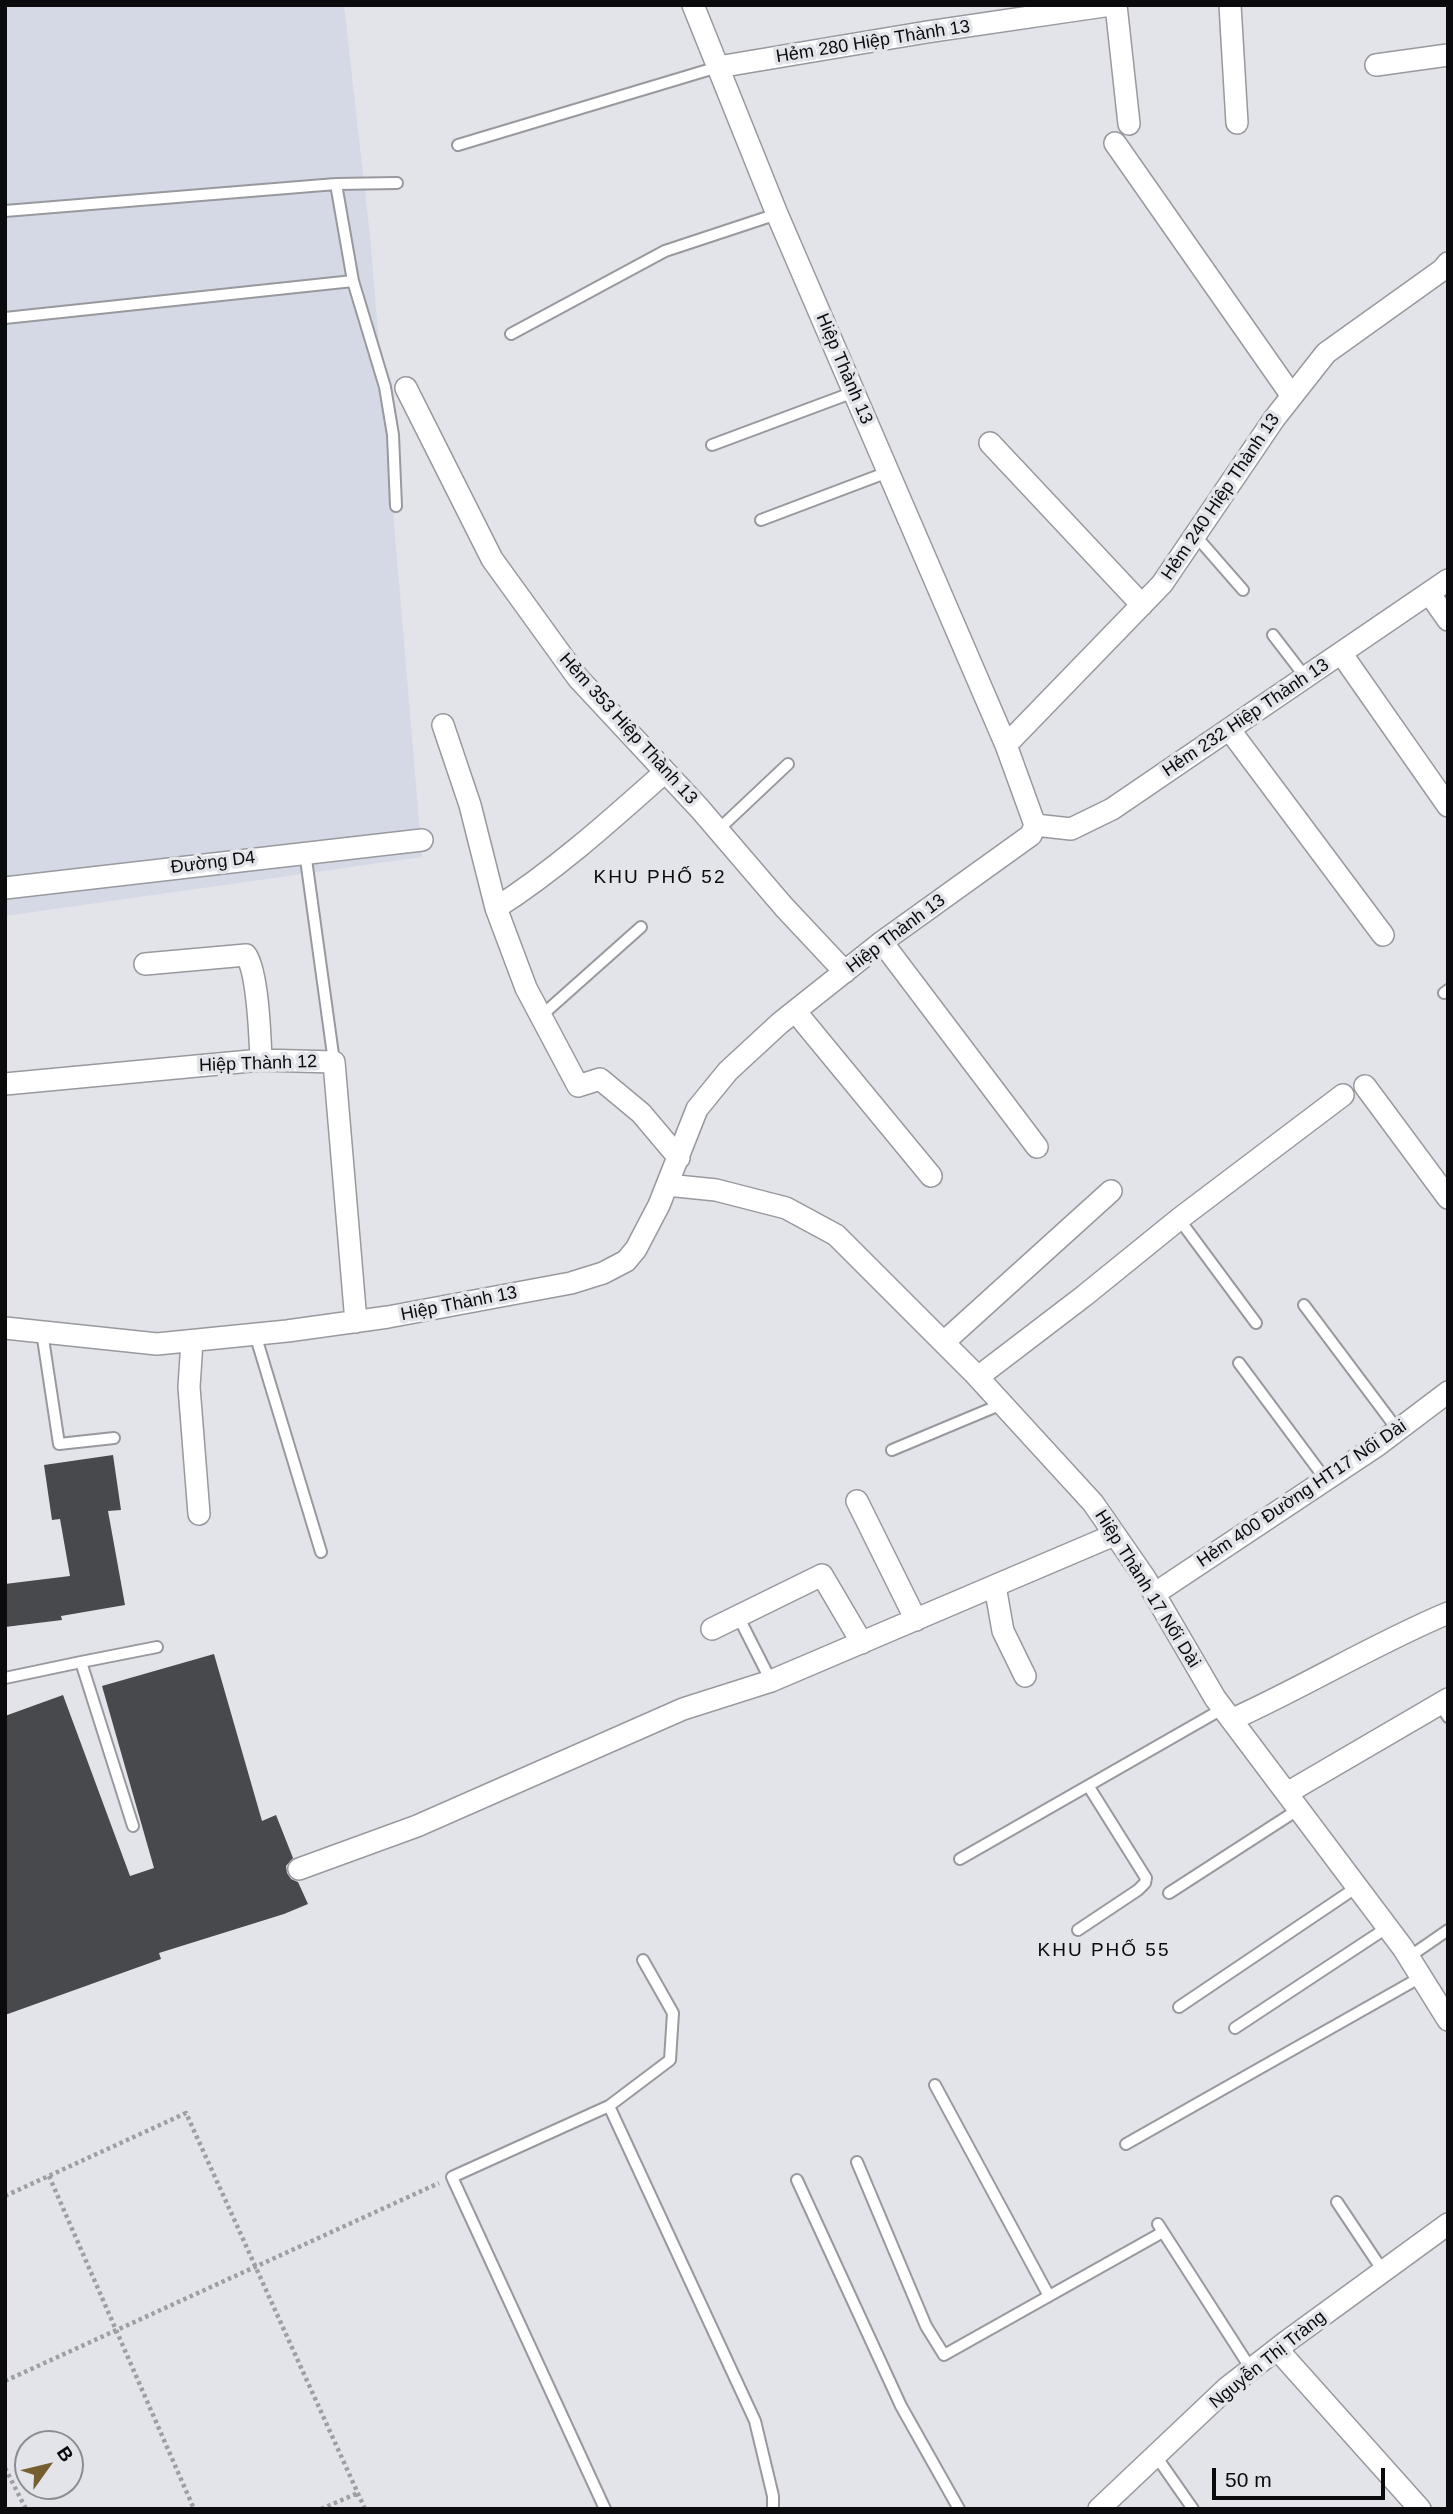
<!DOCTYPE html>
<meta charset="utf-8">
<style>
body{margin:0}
#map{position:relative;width:1453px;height:2514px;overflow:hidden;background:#e2e4e9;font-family:Helvetica,sans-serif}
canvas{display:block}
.frame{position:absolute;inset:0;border:7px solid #0b0b0d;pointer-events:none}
.north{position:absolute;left:14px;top:2430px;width:70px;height:70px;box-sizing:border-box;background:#e2e4e9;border:2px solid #8c8d91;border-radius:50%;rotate:56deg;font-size:19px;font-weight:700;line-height:28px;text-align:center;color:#0b0b0d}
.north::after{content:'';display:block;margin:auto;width:24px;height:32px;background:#775e2f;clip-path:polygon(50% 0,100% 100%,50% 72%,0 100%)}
.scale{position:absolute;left:1212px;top:2468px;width:173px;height:32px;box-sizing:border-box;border:4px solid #0b0b0d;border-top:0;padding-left:9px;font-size:21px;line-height:24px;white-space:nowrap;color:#0b0b0d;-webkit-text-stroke:5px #e2e4e9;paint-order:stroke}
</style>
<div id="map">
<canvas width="1453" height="2514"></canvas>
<div class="frame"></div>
<div class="north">B</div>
<div class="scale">50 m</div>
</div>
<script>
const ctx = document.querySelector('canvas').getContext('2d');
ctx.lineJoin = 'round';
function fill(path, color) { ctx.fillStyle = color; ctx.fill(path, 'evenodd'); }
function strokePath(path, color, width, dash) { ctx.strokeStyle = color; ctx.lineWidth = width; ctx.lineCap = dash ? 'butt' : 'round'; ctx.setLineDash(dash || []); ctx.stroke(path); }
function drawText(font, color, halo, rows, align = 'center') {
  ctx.font = font + ' Helvetica,sans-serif'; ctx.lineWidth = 7; ctx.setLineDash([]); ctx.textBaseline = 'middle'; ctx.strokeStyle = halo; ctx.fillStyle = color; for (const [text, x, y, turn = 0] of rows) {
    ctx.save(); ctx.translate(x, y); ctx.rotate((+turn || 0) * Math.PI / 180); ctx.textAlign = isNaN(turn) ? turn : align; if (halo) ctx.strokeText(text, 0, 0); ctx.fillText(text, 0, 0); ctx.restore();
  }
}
fill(new Path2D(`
 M 5,5 L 344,5 L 370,236 L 422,857 L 5,916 Z`), '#d5d9e5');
fill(new Path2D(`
 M 113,1455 L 121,1510 L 108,1511 L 125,1605 L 61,1616 L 62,1620 L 5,1627 L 5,1584 L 70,1576 L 60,1519 L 52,1520 L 44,1465 Z
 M 214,1654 L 262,1821 L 276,1815 L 293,1858 L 286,1866 L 287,1873 L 291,1879 L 298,1882 L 308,1904 L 284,1914 L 159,1953 L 161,1959 L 5,2015 L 5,1716 L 63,1695 L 130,1876 L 154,1868 L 102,1686 Z`), '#47494d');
const lane = new Path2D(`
 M 458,145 L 718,67
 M 336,184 L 353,281 L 385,387 L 393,435 L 396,506
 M 5,211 L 336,184 L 397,183
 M 5,318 L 353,281
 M 511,334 L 665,251 L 777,214
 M 712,445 L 854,392
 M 761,520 L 888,472
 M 1195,535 L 1243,590
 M 1273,635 L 1306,678
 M 718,830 L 788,764
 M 305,852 L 334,1062
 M 1444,993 L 1448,990
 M 541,1016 L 641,927
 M 1179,1219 L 1256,1323
 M 1304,1305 L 1397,1429
 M 42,1332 L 59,1444 L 114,1438
 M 255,1334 L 321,1552
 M 1239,1363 L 1326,1480
 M 892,1450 L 1002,1404
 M 738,1616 L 771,1681
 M 81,1662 L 157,1647
 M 5,1678 L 81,1662 L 133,1826
 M 1440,1704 L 1448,1717
 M 960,1859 L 1224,1708
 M 1169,1893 L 1299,1809
 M 1078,1930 L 1138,1890 L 1145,1883 L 1146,1878 L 1089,1787
 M 1409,1957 L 1448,1930
 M 643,1960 L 673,2013 L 670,2060 L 609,2106 L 755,2421 L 773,2496 L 773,2509
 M 1179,2007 L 1357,1887
 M 1235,2028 L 1388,1927
 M 935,2085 L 1049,2296
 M 1126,2144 L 1421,1977
 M 857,2162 L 926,2326 L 944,2355 L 1163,2232
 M 797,2180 L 901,2406 L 959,2509
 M 1337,2202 L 1383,2271
 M 1158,2224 L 1251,2369
 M 1156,2456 L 1193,2509
 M 605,2509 L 452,2177 L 609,2106`);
const street = new Path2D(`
 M 1116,5 L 1129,124
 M 1230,5 L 1237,123
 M 1376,65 L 1448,55
 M 718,67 L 927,32 L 1111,5
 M 1115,143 L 1292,396
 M 406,388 L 492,559 L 578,678 L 700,809 L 784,907 L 845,972
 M 990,443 L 1142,605
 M 1429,593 L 1448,620
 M 1341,653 L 1448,806
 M 443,725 L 470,805 L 496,908 L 526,988 L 578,1086 L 600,1079 L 641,1113 L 679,1158
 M 1229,729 L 1383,935
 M 1006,745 L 1162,584 L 1274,419 L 1326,353 L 1442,270 L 1448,263
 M 1035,825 L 1071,829 L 1112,809 L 1448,580
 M 5,888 L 422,840
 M 496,908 C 557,869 611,820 665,772
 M 882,942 L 1037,1147
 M 145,964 L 246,955 C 258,973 260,1036 261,1060
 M 795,1011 L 931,1176
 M 5,1084 L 261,1060 L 334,1062 L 356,1322
 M 1365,1086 L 1448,1198
 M 667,1185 L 716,1190 L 786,1208 L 836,1235 L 973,1372 L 1093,1503 L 1145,1578 L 1215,1698 L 1403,1948 L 1448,2020
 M 5,1328 L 157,1344 L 287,1331 L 388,1317 L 571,1283 L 603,1273 L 626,1261 L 636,1249 L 659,1205 L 697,1109 L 728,1071 L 780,1023 L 882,942 L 1031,835 L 1035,825 L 1006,745 L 777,214 L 693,5
 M 192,1341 L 189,1387 L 199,1514
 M 944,1342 L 1111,1191
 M 978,1377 L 1084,1296 L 1179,1219 L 1343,1095
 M 857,1501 L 916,1620
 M 995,1586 L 1003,1631 L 1025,1676
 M 1154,1594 L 1378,1445 L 1448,1392
 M 712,1629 L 822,1575 L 862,1643
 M 1233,1719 C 1306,1686 1374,1644 1448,1613
 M 1287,1793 L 1448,1699
 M 299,1869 L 417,1826 L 683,1709 L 771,1681 L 1114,1535
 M 1277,2349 L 1420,2509
 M 1099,2509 L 1228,2387 L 1286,2342 L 1448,2224`);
strokePath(lane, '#98999e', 14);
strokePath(street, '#98999e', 24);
strokePath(new Path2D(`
 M 49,2176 L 194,2509
 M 5,2196 L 186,2113 L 365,2509
 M 5,2381 L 439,2183
 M 5,2468 L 26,2509
 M 321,2509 L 358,2493`), '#9d9fa3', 4.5, [3.5, 3.5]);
strokePath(lane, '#fff', 10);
strokePath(street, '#fff', 21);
drawText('18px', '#0b0b0d', '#e2e4e9', [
 ["Hẻm 280 Hiệp Thành 13",873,42,-9],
 ["Hiệp Thành 13",844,369,67],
 ["Hẻm 240 Hiệp Thành 13",1221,497,-56],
 ["Hẻm 232 Hiệp Thành 13",1246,718,-34],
 ["Hẻm 353 Hiệp Thành 13",628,729,48],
 ["Đường D4",213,863,-7],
 ["Hiệp Thành 13",896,934,-37],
 ["Hiệp Thành 12",258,1064,-2],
 ["Hiệp Thành 13",459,1304,-11],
 ["Hẻm 400 Đường HT17 Nối Dài",1302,1494,-34],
 ["Hiệp Thành 17 Nối Dài",1147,1589,58],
 ["Nguyễn Thị Tràng",1268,2360,-39]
]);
ctx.letterSpacing = '2px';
drawText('19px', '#0b0b0d', '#e2e4e9', [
 ["KHU PHỐ 52",660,878],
 ["KHU PHỐ 55",1104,1951]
]);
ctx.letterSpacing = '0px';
</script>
